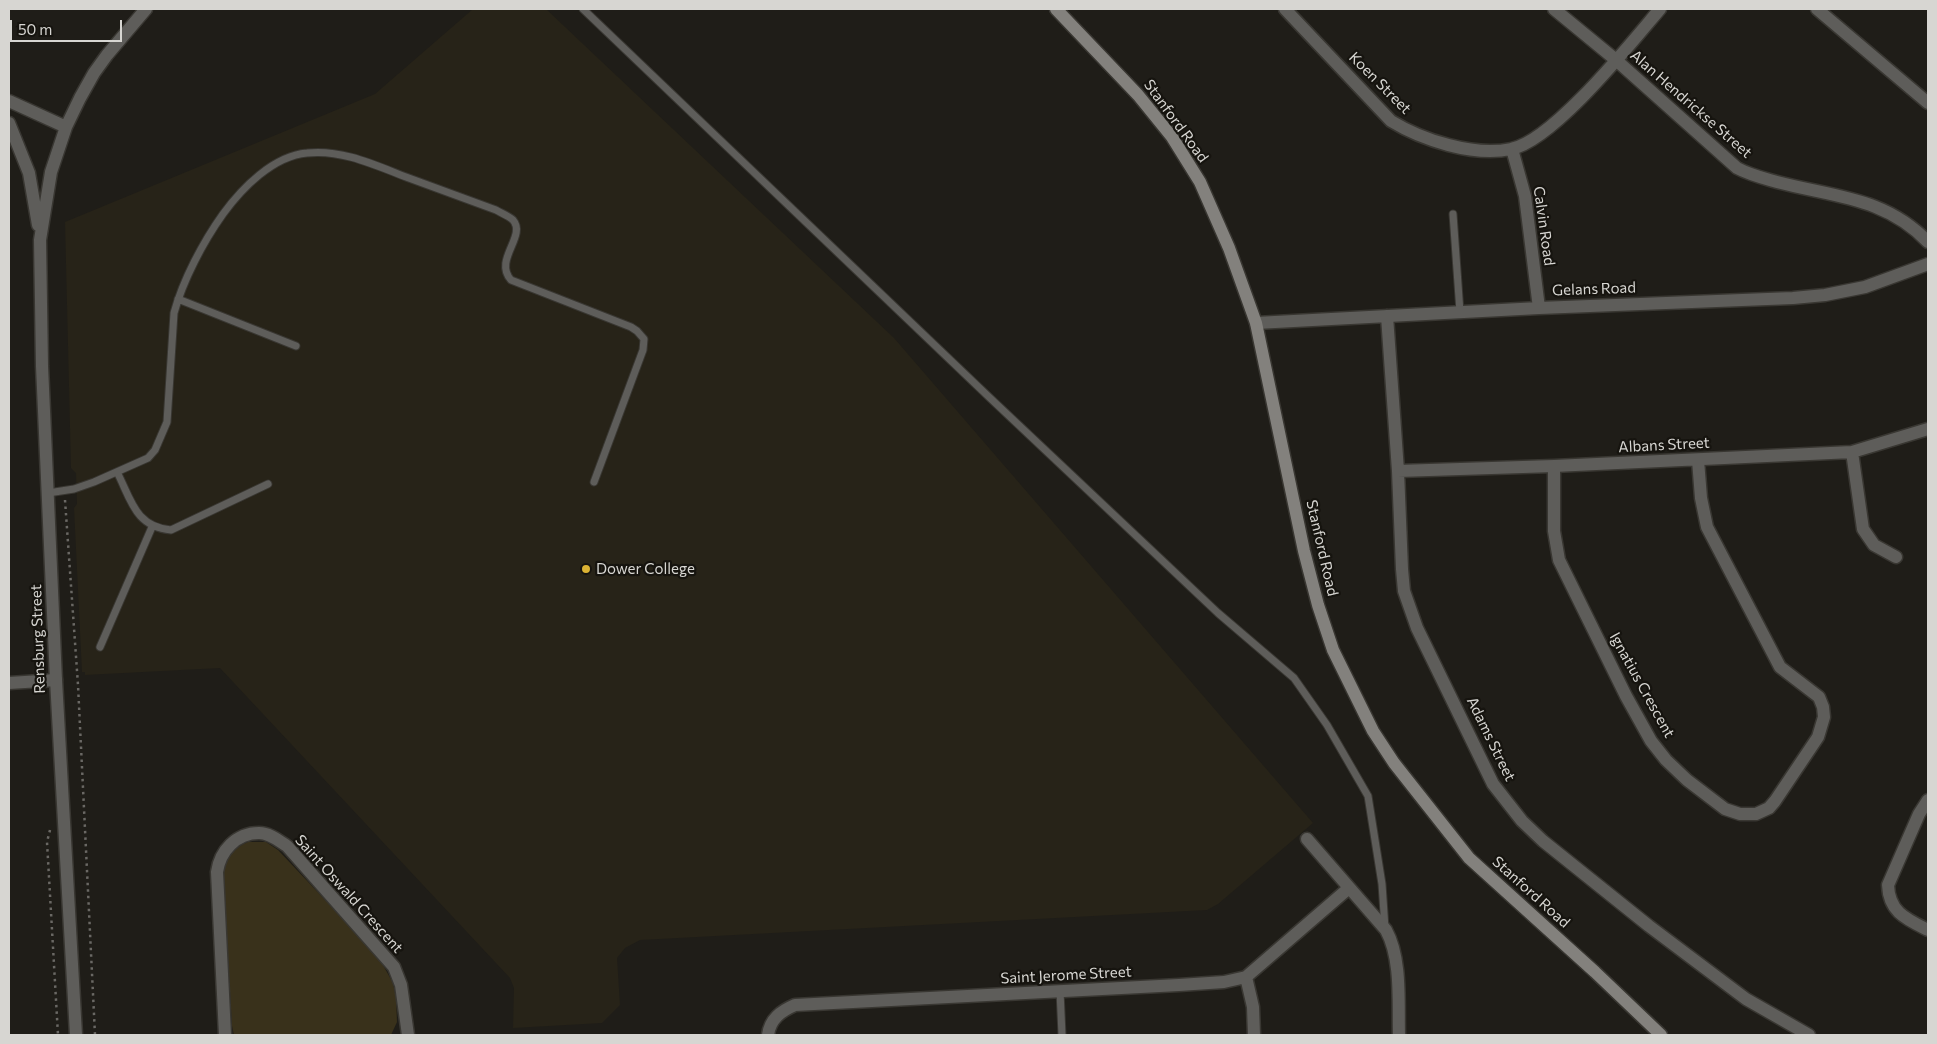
<!DOCTYPE html>
<style>
body{margin:0}
#map{position:relative;width:1937px;height:1044px;overflow:hidden;background:#1f1d18;font-family:Commissioner,sans-serif}
canvas{display:block}
.frame{position:absolute;inset:0;border:10px solid #d7d6d2;pointer-events:none}
.scale{position:absolute;left:10px;top:20px;width:112px;height:22px;box-sizing:border-box;border:2px solid #d7d6d2;border-top:0;padding-left:6px;font-size:15px;line-height:18px;white-space:nowrap;color:#d7d6d2;-webkit-text-stroke:4px #16140f;paint-order:stroke}
</style>
<div id="map">
<canvas width="1937" height="1044"></canvas>
<div class="frame"></div>
<div class="scale">50 m</div>
</div>
<script>
const ctx = document.querySelector('canvas').getContext('2d');
ctx.lineJoin = 'round';
function fill(path, color) { ctx.fillStyle = color; ctx.fill(path, 'evenodd'); }
function strokePath(path, color, width, dash) { ctx.strokeStyle = color; ctx.lineWidth = width; ctx.lineCap = dash ? 'butt' : 'round'; ctx.setLineDash(dash || []); ctx.stroke(path); }
function drawText(font, color, halo, rows, align = 'center') {
  ctx.font = font + ' Commissioner,sans-serif'; ctx.lineWidth = 4.5; ctx.setLineDash([]); ctx.textBaseline = 'middle'; ctx.strokeStyle = halo; ctx.fillStyle = color; for (const [text, x, y, turn = 0] of rows) {
    ctx.save(); ctx.translate(x, y); ctx.rotate((+turn || 0) * Math.PI / 180); ctx.textAlign = isNaN(turn) ? turn : align; if (halo) ctx.strokeText(text, 0, 0); ctx.fillText(text, 0, 0); ctx.restore();
  }
}
fill(new Path2D(`
 M 473,9 L 546,9 L 894,338 L 1313,823 L 1218,904 L 1207,910 L 640,940 L 625,948 L 617,958 L 620,1005 L 602,1023 L 513,1028 L 514,988 L 510,978 L 220,668 L 85,675 L 85,672 L 82,672 L 74,508 L 77,504 L 76,473 L 71,468 L 65,222 L 375,94 Z`), '#272318');
fill(new Path2D(`
 M 248,842 L 266,842 L 278,850 L 378,956 L 393,983 L 396,998 L 397,1022 L 391,1035 L 234,1035 L 232,1026 L 223,874 C 225,859 234,847 248,842 Z`), '#39311b');
const service = new Path2D(`
 M 583,9 L 989,397 L 1218,613 L 1294,678 L 1327,725 L 1368,796 L 1382,884 L 1385,928
 M 1453,214 L 1460,312
 M 178,299 L 296,346
 M 117,472 C 131,499 135,527 171,530 L 268,484
 M 48,493 L 74,489 L 94,482 L 148,458 L 155,450 L 167,422 L 174,313 C 183,280 203,242 223,214 C 242,188 273,156 307,153 C 341,149 375,165 406,177 C 436,188 466,199 496,210 C 501,213 509,216 513,220 C 527,236 493,260 511,280 L 631,327 L 637,331 L 644,339 L 643,350 L 594,482
 M 100,647 L 152,527
 M 1060,991 L 1062,1035`);
const minor = new Path2D(`
 M 1285,9 L 1391,121 C 1422,140 1474,157 1511,149 C 1553,141 1631,43 1660,9
 M 1554,9 L 1616,60 L 1737,168 C 1750,175 1763,178 1777,182 C 1834,197 1885,197 1928,242
 M 1817,9 L 1928,103
 M 1512,149 L 1525,196 L 1539,308
 M 1387,316 L 1398,471 L 1402,569 L 1404,591 L 1417,628 L 1493,784 L 1522,821 L 1543,841 L 1649,926 L 1746,999 L 1809,1035
 M 1256,323 L 1539,308 L 1793,298 L 1825,295 L 1865,287 L 1928,264
 M 1852,452 L 1863,529 L 1874,545 L 1896,557
 M 1554,466 L 1554,531 L 1559,560 L 1626,696 L 1651,741 L 1666,760 L 1687,780 L 1725,809 L 1740,814 L 1756,814 L 1769,808 L 1775,801 L 1818,737 L 1824,717 L 1823,707 L 1819,697 L 1780,667 L 1743,596 L 1707,527 L 1701,498 L 1698,460
 M 1398,471 L 1554,466 L 1852,452 L 1928,429
 M 9,683 L 56,680
 M 1928,800 L 1919,814 L 1888,885 C 1889,912 1906,919 1928,930
 M 1307,839 L 1386,930 C 1402,959 1398,1003 1399,1035
 M 1246,977 L 1253,1007 L 1254,1035
 M 225,1035 L 217,872 C 220,851 236,833 259,833 C 270,833 279,841 287,846 L 394,967 L 401,985 L 408,1035
 M 768,1035 C 770,1019 781,1011 795,1005 L 1179,985 L 1224,982 L 1246,977 L 1349,888`);
const tertiary = new Path2D(`
 M 9,101 L 66,127
 M 9,123 L 29,173 L 38,225
 M 76,1035 L 56,680 L 42,366 L 40,240 L 51,172 L 66,127 L 80,98 L 94,73 L 107,55 L 146,9`);
const secondary = new Path2D(`
 M 1056,9 L 1138,95 L 1172,137 L 1200,182 L 1229,248 L 1256,323 L 1304,551 L 1318,605 L 1333,650 L 1373,731 L 1394,763 L 1469,858 L 1595,972 L 1661,1035`);
strokePath(service, '#393732', 9);
strokePath(minor, '#393732', 15);
strokePath(tertiary, '#393732', 15);
strokePath(secondary, '#393732', 15);
strokePath(new Path2D(`
 M 65,500 L 78,685 L 95,1035
 M 50,830 L 47,842 L 58,1035`), '#6a6864', 2.5, [2.5, 4]);
strokePath(service, '#5e5d5a', 7);
strokePath(minor, '#5e5d5a', 12);
strokePath(tertiary, '#5e5d5a', 12);
strokePath(secondary, '#83817d', 12);
for (const [x, y, r, color] of [
 [586,569,5,"#dbb233"]
]) { const dot = new Path2D(); dot.arc(x, y, r, 0, 2 * Math.PI); ctx.fillStyle = color; ctx.fill(dot); strokePath(dot, '#16140f', 2); }
drawText('15px', '#d7d6d2', '#16140f', [
 ["Koen Street",1380,83,45],
 ["Alan Hendrickse Street",1691,104,41],
 ["Stanford Road",1176,121,54],
 ["Calvin Road",1544,226,82],
 ["Gelans Road",1594,289,-2],
 ["Albans Street",1664,445,-3],
 ["Stanford Road",1322,548,77],
 ["Rensburg Street",38,639,-92],
 ["Ignatius Crescent",1642,685,61],
 ["Adams Street",1491,739,64],
 ["Stanford Road",1531,892,42],
 ["Saint Oswald Crescent",349,894,48],
 ["Saint Jerome Street",1066,975,-3]
]);
drawText('15px', '#d7d6d2', '#16140f', [
 ["Dower College",596,569]
], 'left');
</script>
